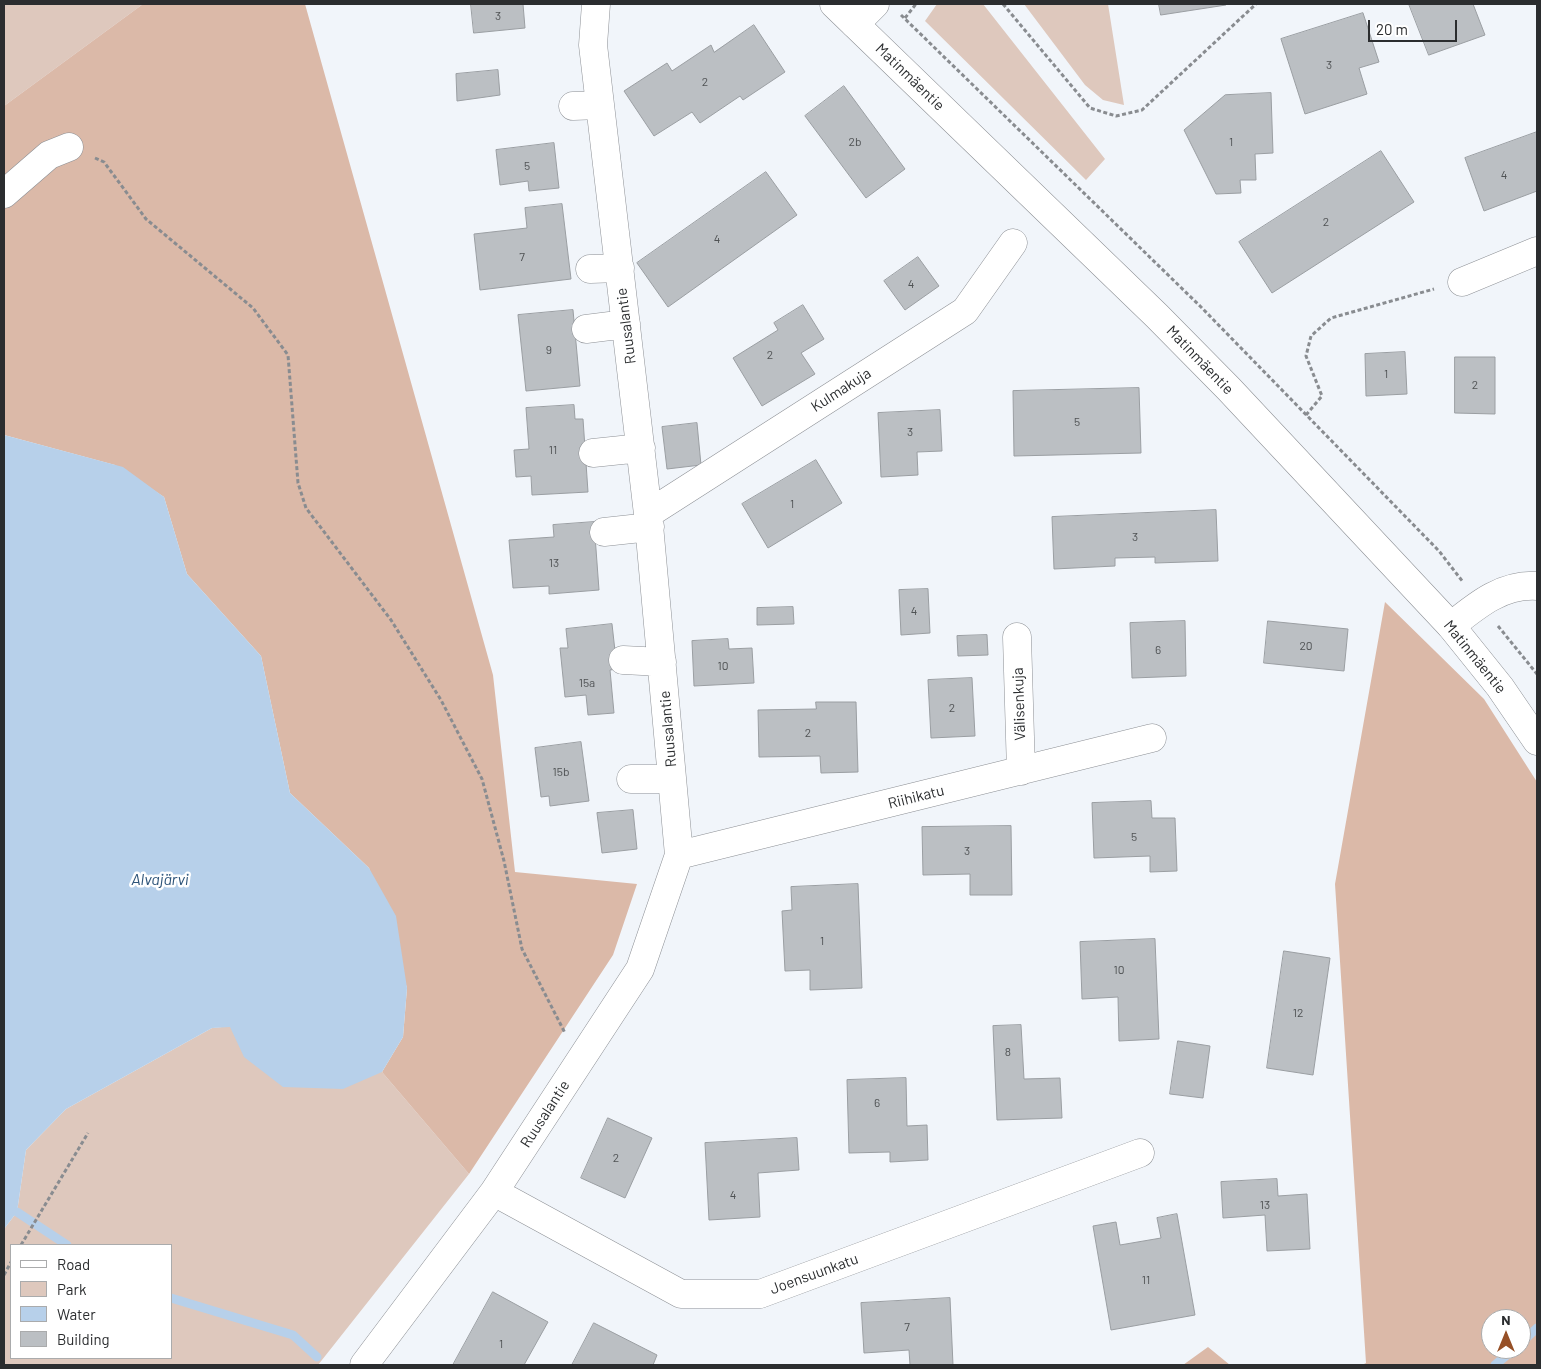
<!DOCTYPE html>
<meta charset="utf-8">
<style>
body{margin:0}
#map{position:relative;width:1541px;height:1369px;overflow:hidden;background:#f1f5fa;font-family:Barlow,sans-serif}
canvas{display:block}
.frame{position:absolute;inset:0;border:5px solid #2b2d2f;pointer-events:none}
.legend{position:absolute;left:10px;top:1244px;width:162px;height:115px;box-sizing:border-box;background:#fff;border:1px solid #aaabac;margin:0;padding:6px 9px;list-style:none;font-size:15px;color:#2b2d2f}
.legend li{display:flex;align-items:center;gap:10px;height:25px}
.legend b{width:25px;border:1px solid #aaabac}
.north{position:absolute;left:1481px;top:1309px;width:50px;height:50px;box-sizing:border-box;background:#fff;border:1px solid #aaabac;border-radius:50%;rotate:0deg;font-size:14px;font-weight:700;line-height:20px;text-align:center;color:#2b2d2f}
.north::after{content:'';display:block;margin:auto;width:18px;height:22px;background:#965027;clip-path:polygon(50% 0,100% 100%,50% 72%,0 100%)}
.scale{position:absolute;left:1368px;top:20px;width:89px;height:22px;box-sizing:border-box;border:2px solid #2b2d2f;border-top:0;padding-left:6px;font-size:15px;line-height:18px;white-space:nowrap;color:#2b2d2f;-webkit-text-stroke:4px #fff;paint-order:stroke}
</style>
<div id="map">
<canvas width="1541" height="1369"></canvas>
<div class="frame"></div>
<ul class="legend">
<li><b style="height:6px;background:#fff"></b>Road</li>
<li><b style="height:14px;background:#dec8bd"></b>Park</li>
<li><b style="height:14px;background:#b7d0ea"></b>Water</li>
<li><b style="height:14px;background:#bbbfc3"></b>Building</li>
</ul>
<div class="north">N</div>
<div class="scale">20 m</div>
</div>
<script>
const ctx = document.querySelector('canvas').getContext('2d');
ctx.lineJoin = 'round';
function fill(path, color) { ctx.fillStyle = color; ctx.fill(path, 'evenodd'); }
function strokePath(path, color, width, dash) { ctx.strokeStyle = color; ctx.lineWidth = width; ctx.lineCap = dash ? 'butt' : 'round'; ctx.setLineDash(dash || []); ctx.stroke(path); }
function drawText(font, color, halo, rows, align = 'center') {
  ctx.font = font + ' Barlow,sans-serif'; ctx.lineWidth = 5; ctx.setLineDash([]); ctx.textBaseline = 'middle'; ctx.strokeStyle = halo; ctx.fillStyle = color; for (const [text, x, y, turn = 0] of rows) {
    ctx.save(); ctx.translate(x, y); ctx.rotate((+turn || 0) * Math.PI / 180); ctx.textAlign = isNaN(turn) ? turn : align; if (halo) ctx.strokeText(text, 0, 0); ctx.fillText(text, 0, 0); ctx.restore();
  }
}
fill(new Path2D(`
 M 4,4 L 143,4 L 4,106 Z
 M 937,4 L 983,4 L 1105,159 L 1086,180 L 925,21 Z
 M 1024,4 L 1108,4 L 1124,105 L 1103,100 L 1085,85 Z
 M 339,1015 L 382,1072 L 469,1174 L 318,1365 L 4,1365 L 4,1229 L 17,1212 L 26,1150 L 66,1109 L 212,1028 ZM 11,1245 L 171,1245 L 171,1358 L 11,1358 Z`), '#dec8bd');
fill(new Path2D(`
 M 143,4 L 305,4 L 493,675 L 515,872 L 637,884 L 613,955 L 469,1174 L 382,1072 L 403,1037 L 407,988 L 369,868 L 290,793 L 261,656 L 187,574 L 164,497 L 115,465 L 4,435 L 4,106 Z
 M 1385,602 L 1484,699 L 1537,782 L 1537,1365 L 1362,1365 L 1366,1363 L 1335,884 ZM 1491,1319 L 1521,1319 L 1521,1349 L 1491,1349 Z
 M 1208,1347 L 1230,1365 L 1183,1365 Z`), '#dbb9a8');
fill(new Path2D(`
 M 4,435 L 123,467 L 164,497 L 187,574 L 261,656 L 290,793 L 369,868 L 396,916 L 407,988 L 403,1037 L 382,1072 L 343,1089 L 283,1087 L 244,1057 L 230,1027 L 212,1028 L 66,1109 L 26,1150 L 17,1212 L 4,1229 Z`), '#b7d0ea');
strokePath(new Path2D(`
 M 17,1212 L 67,1245
 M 171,1298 L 293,1335 L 317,1357
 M 1521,1343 L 1537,1328
 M 1495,1365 L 1514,1349`), '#b7d0ea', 9);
const building = new Path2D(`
 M 471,4 L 523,4 L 525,28 L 474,33 Z
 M 1159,4 L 1226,4 L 1226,5 L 1161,15 Z
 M 1409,4 L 1473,4 L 1485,35 L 1429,55 Z
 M 1363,13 L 1379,62 L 1359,68 L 1367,94 L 1305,114 L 1281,39 Z
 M 754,25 L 785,72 L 743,100 L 740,96 L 700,123 L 692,112 L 654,136 L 624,91 L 667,63 L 672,71 L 711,45 L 714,52 Z
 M 498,70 L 500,95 L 457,101 L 456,74 Z
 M 844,86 L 905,169 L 866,198 L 805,116 Z
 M 1271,93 L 1273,153 L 1255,154 L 1256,180 L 1240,180 L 1241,193 L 1216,194 L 1184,130 L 1225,95 Z
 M 1537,132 L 1537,191 L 1484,211 L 1465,158 Z
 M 554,143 L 559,188 L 529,191 L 528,181 L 500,185 L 496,150 Z
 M 1381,151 L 1414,202 L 1272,293 L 1239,242 Z
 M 766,172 L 797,215 L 668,307 L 637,263 Z
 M 562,204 L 571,279 L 480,290 L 474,234 L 527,228 L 525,208 Z
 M 918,257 L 939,286 L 905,310 L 884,281 Z
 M 803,305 L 824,339 L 801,353 L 815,374 L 762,406 L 733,358 L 778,330 L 774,323 Z
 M 573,310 L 580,386 L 526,391 L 518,315 Z
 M 1405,352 L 1407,394 L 1366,396 L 1365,354 Z
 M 1455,357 L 1495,357 L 1495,414 L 1455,413 Z
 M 1139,388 L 1141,453 L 1014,456 L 1013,391 Z
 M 574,405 L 575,419 L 583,419 L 588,492 L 532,495 L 531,476 L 516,477 L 514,450 L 529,449 L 526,408 Z
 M 940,410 L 942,451 L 917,452 L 918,475 L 881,477 L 878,413 Z
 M 697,423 L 701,465 L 667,469 L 662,427 Z
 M 816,460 L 842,503 L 768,548 L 742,504 Z
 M 1216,510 L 1218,561 L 1155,563 L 1155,557 L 1115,558 L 1115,566 L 1054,569 L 1052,517 Z
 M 594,522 L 599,590 L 549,594 L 549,586 L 513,588 L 509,540 L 554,537 L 553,525 Z
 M 928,589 L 930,633 L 901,635 L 899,590 Z
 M 793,607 L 794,624 L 757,625 L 757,608 Z
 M 1185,621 L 1186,676 L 1132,678 L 1130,623 Z
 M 1268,621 L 1348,629 L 1344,671 L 1264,663 Z
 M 612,624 L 617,669 L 610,670 L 614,713 L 588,715 L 586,695 L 565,697 L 560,648 L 568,648 L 566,629 Z
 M 987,635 L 988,655 L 958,656 L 957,636 Z
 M 728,639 L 729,649 L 752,648 L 754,683 L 694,686 L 692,641 Z
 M 972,678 L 975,736 L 931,738 L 928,680 Z
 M 816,702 L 856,702 L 858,772 L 821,773 L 820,756 L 759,757 L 758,710 L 816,709 Z
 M 581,742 L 589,801 L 550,806 L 549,796 L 541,797 L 535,748 Z
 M 1151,801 L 1152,818 L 1175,818 L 1177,871 L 1150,872 L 1150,856 L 1094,858 L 1092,803 Z
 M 633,810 L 637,849 L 602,853 L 597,813 Z
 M 1011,826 L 1012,895 L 970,895 L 970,874 L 923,875 L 922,827 Z
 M 858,884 L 862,988 L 810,990 L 810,970 L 785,971 L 782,911 L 792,910 L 791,887 Z
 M 1155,939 L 1159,1039 L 1119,1041 L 1118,997 L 1082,999 L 1080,942 Z
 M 1284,951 L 1330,958 L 1313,1075 L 1267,1068 Z
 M 1021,1025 L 1024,1079 L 1060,1078 L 1062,1118 L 997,1120 L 993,1026 Z
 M 1178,1041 L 1210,1046 L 1203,1098 L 1170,1094 Z
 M 906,1078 L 907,1126 L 927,1125 L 928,1160 L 890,1162 L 890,1152 L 849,1153 L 847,1080 Z
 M 608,1118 L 652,1138 L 625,1198 L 581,1178 Z
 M 797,1138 L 799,1170 L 758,1173 L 760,1217 L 709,1220 L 705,1143 Z
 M 1277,1179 L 1278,1196 L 1307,1194 L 1310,1249 L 1267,1251 L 1265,1215 L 1223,1218 L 1221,1182 Z
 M 1177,1214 L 1195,1315 L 1111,1330 L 1093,1226 L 1116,1222 L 1120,1245 L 1161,1238 L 1157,1218 Z
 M 493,1292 L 548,1322 L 524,1365 L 453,1365 Z
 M 950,1298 L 953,1365 L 910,1365 L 909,1350 L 864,1353 L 861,1303 Z
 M 594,1323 L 657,1355 L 653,1365 L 572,1365 Z`);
fill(building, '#bbbfc3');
strokePath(building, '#9a9ea2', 1);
const minor = new Path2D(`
 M 855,24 L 875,4
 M 573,106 L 600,105
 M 4,194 L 49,155 L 69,147
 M 590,269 L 620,268
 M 1462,282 L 1537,251
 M 586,329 L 626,324
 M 593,453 L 641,448
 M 648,514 L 965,311 L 1013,243
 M 604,532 L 650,527
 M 1451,626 C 1477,605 1502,584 1537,586
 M 1017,637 L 1021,771
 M 623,660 L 662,662
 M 631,779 L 672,779
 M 679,855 L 1152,738
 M 494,1192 L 681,1294 L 760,1294 L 1140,1153
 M 364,1365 L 494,1192 L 640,969 L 679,855 L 648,514 L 593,45 L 596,4`);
const major = new Path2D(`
 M 834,4 L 1157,316 L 1229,389 L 1451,626 L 1500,687 L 1537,741`);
strokePath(minor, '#8d9095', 29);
strokePath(major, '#8d9095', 29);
strokePath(new Path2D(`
 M 1003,4 L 1090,108 L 1116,116 L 1142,110 L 1256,4
 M 901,15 L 1201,307 L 1439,551 L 1463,582
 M 905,18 L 916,4
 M 95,158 L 104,162 L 146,219 L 253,308 L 288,355 L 298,483 L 306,508 L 391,620 L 441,700 L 482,779 L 504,861 L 522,949 L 565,1033
 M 1306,415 L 1322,396 L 1306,356 L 1311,336 L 1331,318 L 1434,289
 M 1498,626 L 1537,674
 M 21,1245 L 88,1133
 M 4,1275 L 11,1262`), '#898c90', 3, [4, 2.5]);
strokePath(minor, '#fff', 28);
strokePath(major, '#fff', 28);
drawText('12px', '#4f5254', null, [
 ["3",498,16],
 ["3",1329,65],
 ["2",705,82],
 ["2b",855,142],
 ["1",1231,142],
 ["5",527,166],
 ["4",1504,175],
 ["2",1326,222],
 ["4",717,239],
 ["7",522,257],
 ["4",911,284],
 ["9",549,350],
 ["2",770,355],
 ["1",1386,374],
 ["2",1475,385],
 ["5",1077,422],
 ["3",910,432],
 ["11",553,450],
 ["1",792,504],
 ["3",1135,537],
 ["13",554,563],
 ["4",914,611],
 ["20",1306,646],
 ["6",1158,650],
 ["10",723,666],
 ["15a",587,683],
 ["2",952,708],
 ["2",808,733],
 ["15b",561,772],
 ["5",1134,837],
 ["3",967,851],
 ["1",822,941],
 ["10",1119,970],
 ["12",1298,1013],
 ["8",1008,1052],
 ["6",877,1103],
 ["2",616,1158],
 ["4",733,1195],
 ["13",1265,1205],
 ["11",1146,1280],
 ["7",907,1327],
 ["1",501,1344]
]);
drawText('15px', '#2b2d2f', '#fff', [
 ["Matinmäentie",910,77,44],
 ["Ruusalantie",626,326,-97],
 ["Matinmäentie",1200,360,46],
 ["Kulmakuja",841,390,-33],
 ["Matinmäentie",1475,657,51],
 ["Välisenkuja",1019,704,-92],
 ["Ruusalantie",668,729,-95],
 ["Riihikatu",916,797,-14],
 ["Ruusalantie",545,1114,-57],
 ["Joensuunkatu",814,1274,-20]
]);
drawText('italic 16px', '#2e5479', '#fff', [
 ["Alvajärvi",160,880]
]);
</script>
